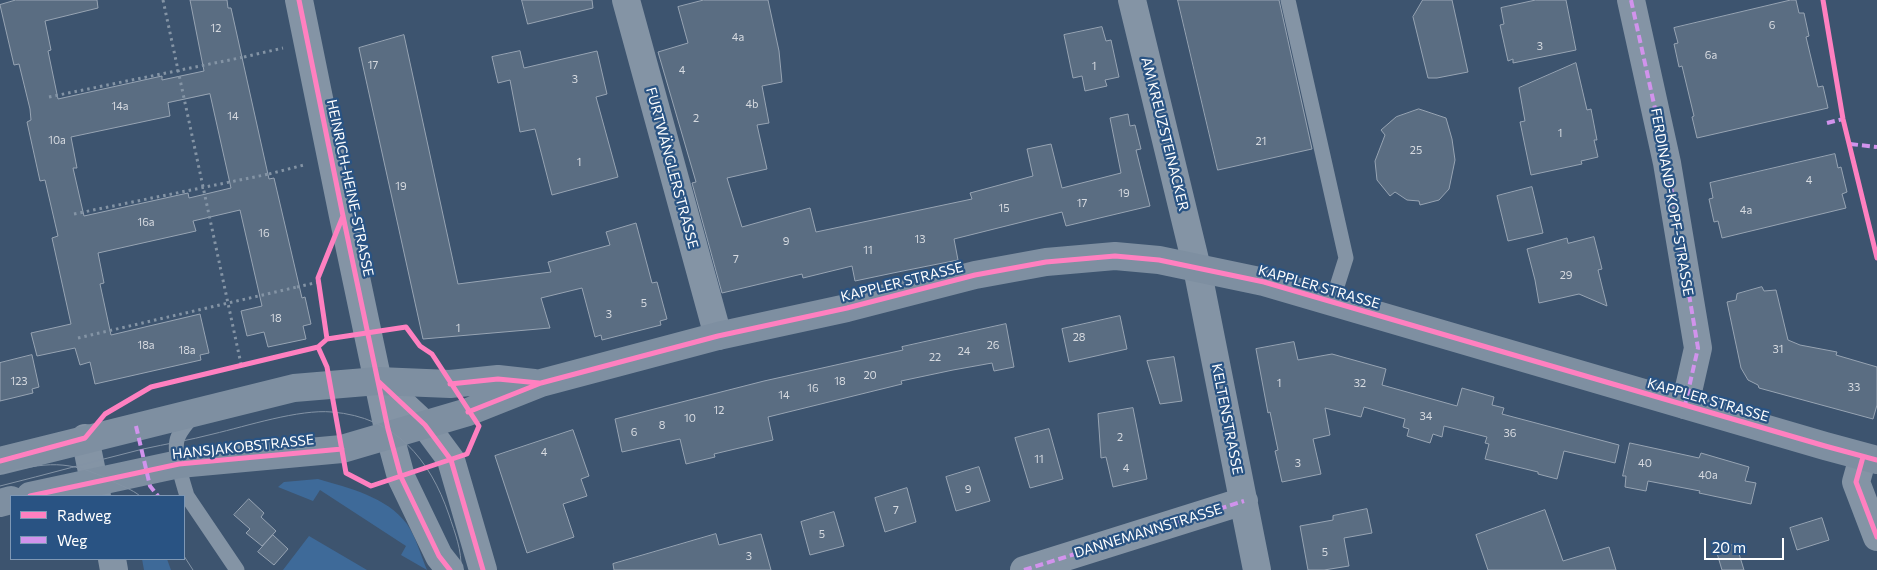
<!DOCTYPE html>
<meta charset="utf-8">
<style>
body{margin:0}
#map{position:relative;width:1877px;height:570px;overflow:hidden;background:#3d546f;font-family:Commissioner,sans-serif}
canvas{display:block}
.legend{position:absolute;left:10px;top:495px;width:175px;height:65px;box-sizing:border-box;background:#295383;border:1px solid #7f98b5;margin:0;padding:6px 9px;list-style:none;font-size:15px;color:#fff}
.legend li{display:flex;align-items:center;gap:10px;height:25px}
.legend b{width:25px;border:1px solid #7f98b5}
.scale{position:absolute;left:1704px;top:538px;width:80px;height:22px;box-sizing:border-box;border:2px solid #fff;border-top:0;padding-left:6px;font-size:15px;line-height:18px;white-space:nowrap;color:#fff;-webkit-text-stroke:4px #295383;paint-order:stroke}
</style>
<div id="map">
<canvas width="1877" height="570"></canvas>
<ul class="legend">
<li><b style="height:6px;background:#ff80c0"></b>Radweg</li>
<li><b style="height:6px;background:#d193ec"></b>Weg</li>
</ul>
<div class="scale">20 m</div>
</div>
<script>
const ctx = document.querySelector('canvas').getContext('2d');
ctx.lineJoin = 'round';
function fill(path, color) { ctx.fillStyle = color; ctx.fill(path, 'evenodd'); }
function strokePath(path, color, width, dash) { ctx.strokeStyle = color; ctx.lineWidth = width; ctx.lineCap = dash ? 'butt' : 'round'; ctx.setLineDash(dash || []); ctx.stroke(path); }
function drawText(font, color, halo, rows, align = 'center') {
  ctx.font = font + ' Commissioner,sans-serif'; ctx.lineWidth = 4.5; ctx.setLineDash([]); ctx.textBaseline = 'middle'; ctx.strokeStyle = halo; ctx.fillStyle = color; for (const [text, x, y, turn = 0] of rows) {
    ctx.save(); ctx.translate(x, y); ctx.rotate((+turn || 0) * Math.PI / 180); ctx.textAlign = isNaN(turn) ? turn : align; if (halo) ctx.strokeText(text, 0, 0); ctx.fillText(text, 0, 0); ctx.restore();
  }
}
fill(new Path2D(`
 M 318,479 C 349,488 387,497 407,524 C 416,537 421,556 427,570 L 401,555 L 406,546 L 320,490 L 313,501 L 278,487 L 284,482 Z
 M 309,536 L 367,570 L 283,570 Z
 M 142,559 L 167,559 L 171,570 L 144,570 Z`), '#3e6a99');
const building = new Path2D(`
 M 16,0 L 97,0 L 98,8 L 45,21 L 51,50 L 48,51 L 58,99 L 162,76 L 162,80 L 204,71 L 190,0 L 227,0 L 228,8 L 231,8 L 269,179 L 274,178 L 302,298 L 305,297 L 311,324 L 303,326 L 306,339 L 268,347 L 264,332 L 247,336 L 241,311 L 262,306 L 240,210 L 193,221 L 196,231 L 98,253 L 104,283 L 100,284 L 111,335 L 200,314 L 209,353 L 200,355 L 201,360 L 95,384 L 90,362 L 80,365 L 75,348 L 37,356 L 31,333 L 71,324 L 52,238 L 58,236 L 45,180 L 40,181 L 27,122 L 31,120 L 30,109 L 19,64 L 14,65 L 0,5 ZM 210,94 L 231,188 L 189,198 L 188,193 L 84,216 L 73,168 L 77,168 L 71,137 L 170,116 L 168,103 Z
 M 522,0 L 592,0 L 593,8 L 528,24 Z
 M 704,0 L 768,0 L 779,51 L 782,82 L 762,86 L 769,123 L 757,125 L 767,169 L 727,178 L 742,227 L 810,208 L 816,232 L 972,199 L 970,193 L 1033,176 L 1027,149 L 1051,144 L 1062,188 L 1121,173 L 1110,118 L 1128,114 L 1130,126 L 1135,125 L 1141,149 L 1136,150 L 1150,206 L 1066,226 L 1062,212 L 954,239 L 958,260 L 893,273 L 855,281 L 852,266 L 803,278 L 802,274 L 722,293 L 692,183 L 696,182 L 658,52 L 688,43 L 678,7 Z
 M 1178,0 L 1279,0 L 1312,149 L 1218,170 Z
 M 1423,0 L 1452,0 L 1468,72 L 1437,78 L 1428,78 L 1413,17 Z
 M 1536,0 L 1566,0 L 1576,50 L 1513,63 L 1513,59 L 1508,61 L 1500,25 L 1504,24 L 1501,8 Z
 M 1791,0 L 1796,0 L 1799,13 L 1804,13 L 1809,36 L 1806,37 L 1818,87 L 1823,86 L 1828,108 L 1697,138 L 1692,117 L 1694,116 L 1682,66 L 1679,67 L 1674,44 L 1678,43 L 1674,28 Z
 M 1102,27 L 1106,41 L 1111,40 L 1119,77 L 1105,80 L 1107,86 L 1085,91 L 1082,76 L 1073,78 L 1064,35 Z
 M 404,35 L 458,284 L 551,272 L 548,262 L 610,245 L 606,232 L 636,223 L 652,283 L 657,282 L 667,319 L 660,321 L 661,325 L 602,340 L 601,335 L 595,337 L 582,288 L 541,298 L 550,328 L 423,339 L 359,48 Z
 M 520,51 L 524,68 L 597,51 L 607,94 L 596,97 L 618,177 L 552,195 L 535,129 L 520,132 L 510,80 L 498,83 L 492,57 Z
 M 1576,63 L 1587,110 L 1591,109 L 1597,140 L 1594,140 L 1598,157 L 1581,161 L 1582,164 L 1531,175 L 1520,122 L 1525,121 L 1519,88 Z
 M 1419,109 L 1446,118 L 1452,139 L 1455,160 L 1449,189 L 1439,200 L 1420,205 L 1419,201 L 1407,200 L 1395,192 L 1390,196 L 1377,180 L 1375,161 L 1385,135 L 1381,130 L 1396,117 Z
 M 1835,154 L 1838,168 L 1841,167 L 1847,192 L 1842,194 L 1846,208 L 1722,238 L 1718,221 L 1714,222 L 1709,199 L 1713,198 L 1710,183 Z
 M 1532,187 L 1543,233 L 1508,241 L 1497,196 Z
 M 1594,237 L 1602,269 L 1598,270 L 1607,306 L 1579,294 L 1539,303 L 1535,280 L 1527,249 L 1567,238 L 1568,243 Z
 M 1762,287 L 1764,291 L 1776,290 L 1788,340 L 1800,345 L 1837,352 L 1836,355 L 1877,367 L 1877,405 L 1873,419 L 1759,388 L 1758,385 L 1748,380 L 1741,368 L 1727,302 L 1736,300 L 1737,294 Z
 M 1120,316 L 1127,349 L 1069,362 L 1062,329 Z
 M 1006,324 L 1014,367 L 994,371 L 992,363 L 953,370 L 901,381 L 902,384 L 768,417 L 773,440 L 714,454 L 715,457 L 686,464 L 680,439 L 622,452 L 615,419 L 764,381 L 903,350 L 902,347 Z
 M 1294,342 L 1298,360 L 1332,354 L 1386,369 L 1382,385 L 1457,406 L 1462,388 L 1494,397 L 1492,405 L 1504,408 L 1502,414 L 1619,445 L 1615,463 L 1564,451 L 1557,479 L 1538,474 L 1538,472 L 1485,459 L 1489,444 L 1485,443 L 1487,437 L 1444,426 L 1442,437 L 1433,434 L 1430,443 L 1407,436 L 1409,429 L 1403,427 L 1405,419 L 1364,407 L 1361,417 L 1325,408 L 1330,435 L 1313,439 L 1321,474 L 1282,482 L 1275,451 L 1278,450 L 1270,412 L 1268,413 L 1256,349 Z
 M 32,355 L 39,387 L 32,389 L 33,393 L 0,401 L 0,363 Z
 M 1174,357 L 1182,401 L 1160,404 L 1147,361 Z
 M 1133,408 L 1147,479 L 1113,487 L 1106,457 L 1101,458 L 1098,414 Z
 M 1049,429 L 1063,479 L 1030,488 L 1015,438 Z
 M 573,430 L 589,476 L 581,479 L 587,496 L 563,504 L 574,537 L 527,553 L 495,456 Z
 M 1630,443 L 1699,458 L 1701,453 L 1749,467 L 1745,481 L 1756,483 L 1751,504 L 1699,493 L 1700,491 L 1648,481 L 1646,491 L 1625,487 L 1626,476 L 1623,476 Z
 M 979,467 L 990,501 L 956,511 L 946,477 Z
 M 907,488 L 916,522 L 885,532 L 875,498 Z
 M 249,499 L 264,513 L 261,517 L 276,531 L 262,546 L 246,533 L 250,529 L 234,515 Z
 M 1367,509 L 1372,533 L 1344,538 L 1349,566 L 1324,570 L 1308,570 L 1300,526 L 1333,520 L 1333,516 Z
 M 1545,510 L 1563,561 L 1609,547 L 1616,570 L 1488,570 L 1476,535 Z
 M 834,512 L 844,546 L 810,555 L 801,522 Z
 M 1822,518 L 1829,540 L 1797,550 L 1790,528 Z
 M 716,534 L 719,545 L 761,534 L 771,570 L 614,570 L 613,564 Z
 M 273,535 L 288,549 L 274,565 L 258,552 Z
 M 1736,544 L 1744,570 L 1722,570 L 1716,550 Z`);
fill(building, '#5a6d82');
strokePath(building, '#97a4b3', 1);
strokePath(new Path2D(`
 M 163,0 L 241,364
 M 244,57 L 283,48
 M 269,174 L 304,165
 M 297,287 L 319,282`), '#8494a5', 3, [2.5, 4]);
strokePath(new Path2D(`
 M 1288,0 L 1346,258 L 1332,302
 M 195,414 C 189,421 182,428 178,437 C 172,451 183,482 187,496 L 237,570`), '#8494a5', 15);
strokePath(new Path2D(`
 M 299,0 L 343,216 L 388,429 L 401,477 L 439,556 L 450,570
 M 626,0 L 718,336
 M 1132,0 L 1197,268 L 1257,570
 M 1631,0 L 1667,163 L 1698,348 L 1685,405
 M 378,381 L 425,425 L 451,460 L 483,570
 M 85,438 L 97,496
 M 1863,457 L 1856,482 L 1877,537
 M 112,559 L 114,570
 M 1024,570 L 1244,501`), '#8494a5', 28);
strokePath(new Path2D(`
 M 0,461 L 294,388 L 378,381 L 450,384 L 498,379 L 534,383
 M 30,496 L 179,464 L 342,449 L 468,412 L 541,383 L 718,336 L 847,308 L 975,275 L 1046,262 L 1115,256 L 1159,260 L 1264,282 L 1825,446 L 1877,460
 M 0,503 L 11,500`), '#7e8fa1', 28);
strokePath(new Path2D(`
 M 0,474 C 46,462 68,459 112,481 C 121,486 132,489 140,496
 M 0,486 C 48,474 95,461 143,449 C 166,444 190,440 213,434 C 247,426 299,409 332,412 C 395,417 430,459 449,515 C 455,533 462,550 461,570
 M 184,556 L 193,570`), '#8393a5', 1);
strokePath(new Path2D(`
 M 49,97 L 244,57
 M 74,214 L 269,174
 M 78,338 L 297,287`), '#8494a5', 3, [2.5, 4]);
strokePath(new Path2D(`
 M 1631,0 L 1667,163 L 1698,348 L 1685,405
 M 1827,123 L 1843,119
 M 1850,144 L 1877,147
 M 136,426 L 150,486 L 158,496
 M 1024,570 L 1244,501`), '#d193ec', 4, [8, 4]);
strokePath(new Path2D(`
 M 299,0 L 343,216 L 388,429 L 401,477 L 439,556 L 450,570
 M 1823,0 L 1843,119 L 1877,258
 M 327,339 L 318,278 L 343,216
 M 378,381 L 425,425 L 451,460 L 483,570
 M 450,384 L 498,379 L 539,383
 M 468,412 L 541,383 L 718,336 L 847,308 L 975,275 L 1046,262 L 1115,256 L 1159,260 L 1264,282 L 1825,446 L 1877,460
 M 1863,457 L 1856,482 L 1877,537
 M 0,461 L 85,438 L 105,414 L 151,387 L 318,347 L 327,339 L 406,327 L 420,346 L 432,354 L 479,426 L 467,454 L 371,486 L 346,473 L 327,367 L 318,347
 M 30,496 L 179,464 L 342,449`), '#ff80c0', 5);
drawText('11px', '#d6dae0', null, [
 ["6",1772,25],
 ["12",216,28],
 ["4a",738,37],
 ["3",1540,46],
 ["6a",1711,55],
 ["17",373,65],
 ["1",1094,66],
 ["4",682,70],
 ["3",575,79],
 ["4b",752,104],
 ["14a",120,106],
 ["14",233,116],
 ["2",696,118],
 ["1",1560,133],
 ["10a",57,140],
 ["21",1261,141],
 ["25",1416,150],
 ["1",579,162],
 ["4",1809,180],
 ["19",401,186],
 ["19",1124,193],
 ["17",1082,203],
 ["15",1004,208],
 ["4a",1746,210],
 ["16a",146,222],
 ["16",264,233],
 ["13",920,239],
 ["9",786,241],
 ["11",868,250],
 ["7",736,259],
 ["29",1566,275],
 ["5",644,303],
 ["3",609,314],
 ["18",276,318],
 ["1",458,328],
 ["28",1079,337],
 ["18a",146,345],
 ["26",993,345],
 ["31",1778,349],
 ["18a",187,350],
 ["24",964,351],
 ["22",935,357],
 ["20",870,375],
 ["123",19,381],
 ["18",840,381],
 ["1",1279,383],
 ["32",1360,383],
 ["33",1854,387],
 ["16",813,388],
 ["14",784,395],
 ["12",719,410],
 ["34",1426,416],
 ["10",690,418],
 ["8",662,425],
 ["6",634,432],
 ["36",1510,433],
 ["2",1120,437],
 ["4",544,452],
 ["11",1039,459],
 ["3",1298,463],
 ["40",1645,463],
 ["4",1126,468],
 ["40a",1708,475],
 ["9",968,489],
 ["7",896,510],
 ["5",822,534],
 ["5",1325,552],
 ["3",749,556]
]);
drawText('14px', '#fff', '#295383', [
 ["AM KREUZSTEINACKER",1165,134,76],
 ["FURTWÄNGLERSTRASSE",672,168,75],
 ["HEINRICH-HEINE-STRASSE",350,188,78],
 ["FERDINAND-KOPF-STRASSE",1672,202,80],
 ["KAPPLER STRASSE",902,282,-14],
 ["KAPPLER STRASSE",1319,287,16],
 ["KAPPLER STRASSE",1708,400,16],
 ["KELTENSTRASSE",1227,419,79],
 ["HANSJAKOBSTRASSE",243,447,-6],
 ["DANNEMANNSTRASSE",1148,531,-17]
]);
</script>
